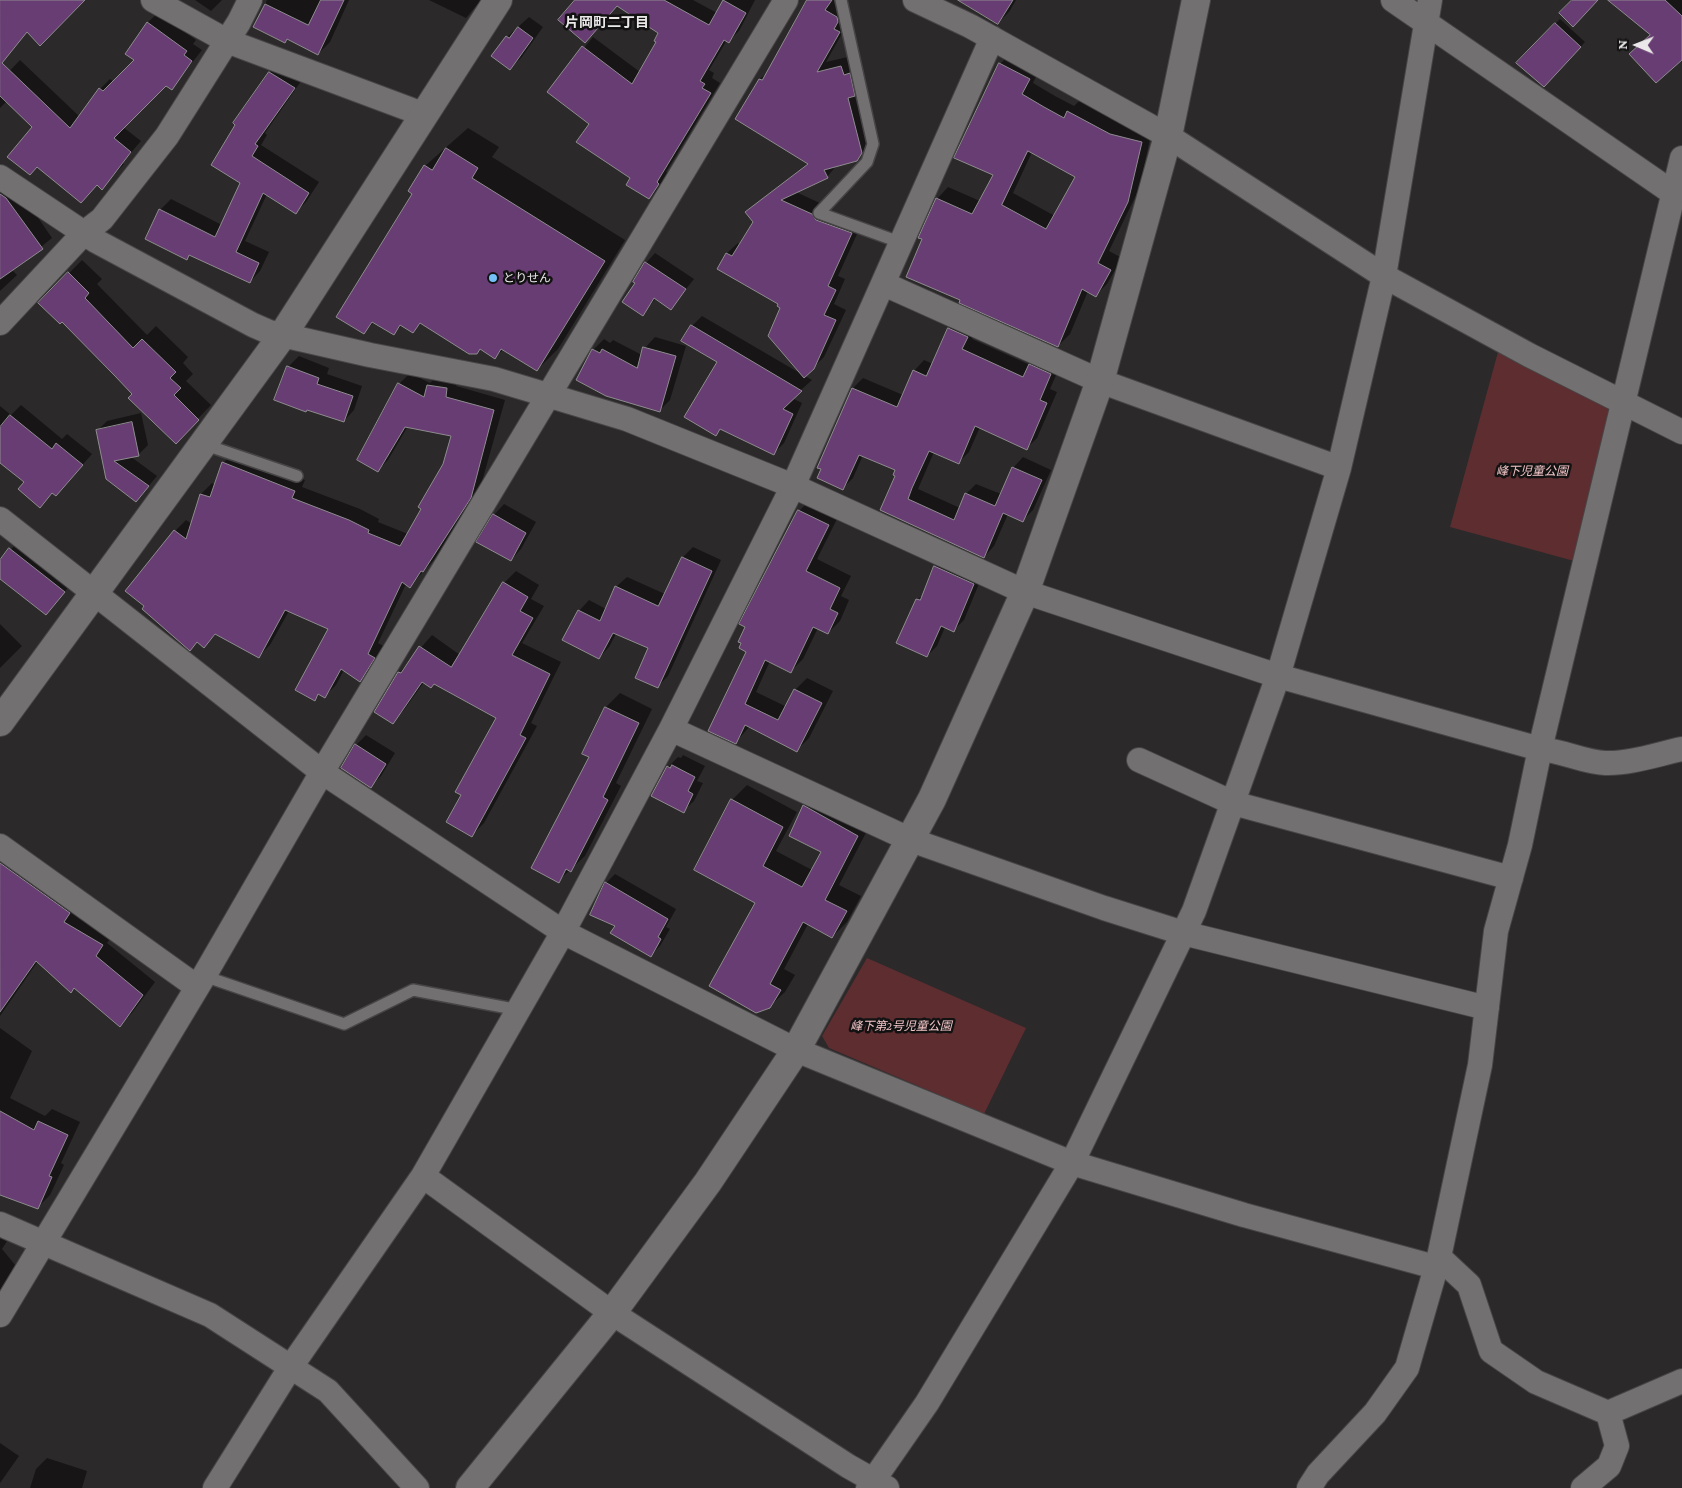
<!DOCTYPE html>
<meta charset="utf-8">
<style>
body{margin:0}
#map{position:relative;width:1682px;height:1488px;overflow:hidden;background:#2b292a;font-family:"Crimson Pro",serif}
canvas{display:block}
.north{position:absolute;left:1612px;top:20px;width:50px;height:50px;-webkit-text-stroke:4px #131213;paint-order:stroke;rotate:271deg;font-size:14px;font-weight:700;line-height:20px;text-align:center;color:#eae8e9}
.north::after{content:'';display:block;margin:auto;width:18px;height:22px;background:#eae8e9;clip-path:polygon(50% 0,100% 100%,50% 72%,0 100%)}
</style>
<div id="map">
<canvas width="1682" height="1488"></canvas>
<div class="north">N</div>
</div>
<script>
const ctx = document.querySelector('canvas').getContext('2d');
ctx.lineJoin = 'round';
function fill(path, color) { ctx.fillStyle = color; ctx.fill(path, 'evenodd'); }
function strokePath(path, color, width, dash) { ctx.strokeStyle = color; ctx.lineWidth = width; ctx.lineCap = dash ? 'butt' : 'round'; ctx.setLineDash(dash || []); ctx.stroke(path); }
function drawText(font, color, halo, rows, align = 'center') {
  ctx.font = font + ' "Crimson Pro","Noto Sans JP",serif'; ctx.lineWidth = 5; ctx.setLineDash([]); ctx.textBaseline = 'middle'; ctx.strokeStyle = halo; ctx.fillStyle = color; for (const [text, x, y, turn = 0] of rows) {
    ctx.save(); ctx.translate(x, y); ctx.rotate((+turn || 0) * Math.PI / 180); ctx.textAlign = isNaN(turn) ? turn : align; if (halo) ctx.strokeText(text, 0, 0); ctx.fillText(text, 0, 0); ctx.restore();
  }
}
fill(new Path2D(`
 M 1498,352 L 1606,403 L 1611,416 L 1574,561 L 1450,527 Z
 M 867,958 L 1026,1028 L 984,1114 L 829,1048 L 822,1036 Z`), '#5d2d30');
fill(new Path2D(`
 M 195,0 L 222,0 L 211,11 Z
 M 267,0 L 349,0 L 330,42 L 318,54 L 288,39 L 285,42 L 255,27 Z
 M 429,0 L 481,0 L 466,18 Z
 M 629,0 L 693,0 L 717,13 L 724,0 L 755,0 L 739,31 L 729,41 L 727,40 L 709,70 L 714,73 L 712,78 L 720,83 L 666,172 L 668,173 L 659,188 L 649,198 L 591,124 L 549,91 L 593,37 L 640,72 L 658,42 L 660,32 Z
 M 808,0 L 836,0 L 849,21 L 826,62 L 852,56 L 872,141 L 857,160 L 837,165 L 827,177 L 796,192 L 822,204 L 827,210 L 862,223 L 838,276 L 845,279 L 834,304 L 846,310 L 824,357 L 805,376 L 812,380 L 792,398 L 802,403 L 784,443 L 774,453 L 722,428 L 716,434 L 718,362 L 692,326 L 702,316 L 803,375 L 779,304 L 719,268 L 727,253 L 738,243 L 741,245 L 754,221 L 747,212 L 808,163 L 760,79 L 769,71 Z
 M 961,0 L 1016,0 L 1009,12 L 998,23 Z
 M 1610,0 L 1682,0 L 1682,58 L 1652,35 Z
 M 158,13 L 196,40 L 193,44 L 202,50 L 172,88 L 166,84 L 123,127 L 141,141 L 122,163 L 124,164 L 102,188 L 7,101 L 0,108 L 0,81 L 20,60 L 80,117 L 100,89 L 110,79 L 114,82 L 136,60 L 147,23 Z
 M 529,17 L 543,27 L 521,58 L 510,68 L 507,37 Z
 M 1560,19 L 1585,42 L 1544,85 L 1518,63 Z
 M 1011,53 L 1040,68 L 1033,83 L 1055,96 L 1074,106 L 1080,100 L 1152,130 L 1139,189 L 1109,251 L 1122,258 L 1107,284 L 1096,295 L 1088,291 L 1070,334 L 1058,346 L 962,299 L 924,239 L 937,199 L 948,187 L 980,201 L 995,174 L 1000,64 ZM 1032,152 L 1076,176 L 1055,216 L 1013,193 Z
 M 281,62 L 304,77 L 265,133 L 267,135 L 261,145 L 319,182 L 306,202 L 296,212 L 267,194 L 245,241 L 269,252 L 260,271 L 250,282 L 191,254 L 186,258 L 160,210 L 171,199 L 222,225 L 241,182 L 237,124 L 235,123 L 270,72 Z
 M 468,128 L 499,147 L 492,157 L 625,240 L 558,349 L 537,370 L 504,349 L 495,357 L 481,348 L 476,353 L 422,323 L 413,331 L 402,325 L 393,334 L 374,322 L 364,333 L 425,166 Z
 M 17,187 L 52,238 L 12,270 L 17,275 L 0,291 L 0,189 Z
 M 655,253 L 694,279 L 671,308 L 656,298 L 643,314 L 637,283 L 646,263 Z
 M 82,260 L 102,279 L 97,284 L 147,335 L 156,326 L 188,357 L 183,363 L 193,374 L 186,381 L 211,405 L 189,428 L 134,394 L 62,320 L 40,303 Z
 M 960,318 L 978,326 L 972,339 L 1030,365 L 1040,354 L 1061,364 L 1050,389 L 1057,392 L 1037,438 L 1027,448 L 980,427 L 969,452 L 959,462 L 934,452 L 918,489 L 960,508 L 966,494 L 976,484 L 1001,494 L 1013,468 L 1023,457 L 1051,470 L 1033,510 L 1023,520 L 1008,514 L 994,546 L 984,557 L 882,509 L 897,475 L 897,469 L 863,455 L 853,478 L 843,488 L 819,467 L 853,388 L 863,378 L 903,395 L 914,371 L 924,360 L 933,364 L 949,329 Z
 M 655,337 L 686,346 L 670,400 L 660,410 L 593,350 L 604,339 L 610,343 L 613,340 L 642,355 L 645,348 Z
 M 299,356 L 329,368 L 327,374 L 362,386 L 354,410 L 344,421 L 288,367 Z
 M 410,373 L 430,383 L 439,374 L 457,378 L 456,386 L 505,400 L 481,485 L 434,560 L 410,586 L 406,584 L 378,643 L 385,647 L 371,669 L 360,680 L 344,670 L 336,685 L 325,696 L 320,694 L 314,699 L 330,628 L 289,611 L 270,645 L 259,656 L 216,634 L 204,646 L 175,531 L 186,520 L 192,524 L 201,494 L 212,483 L 215,485 L 223,463 L 234,452 L 305,480 L 302,487 L 360,509 L 379,519 L 378,522 L 408,534 L 445,464 L 453,435 L 408,426 L 388,460 L 377,471 L 399,384 Z
 M 21,405 L 62,439 L 67,434 L 92,454 L 56,495 L 53,492 L 40,506 L 26,482 L 0,461 L 0,406 L 11,415 Z
 M 141,413 L 148,445 L 139,454 L 130,456 L 157,476 L 136,501 L 107,478 L 98,430 L 107,421 Z
 M 811,499 L 840,513 L 817,559 L 851,576 L 841,596 L 849,600 L 840,621 L 828,633 L 818,628 L 803,659 L 791,671 L 770,661 L 756,692 L 787,707 L 795,690 L 807,678 L 833,691 L 809,738 L 797,750 L 750,726 L 736,742 L 748,651 L 799,511 Z
 M 504,504 L 536,522 L 521,549 L 511,560 L 494,515 Z
 M 20,539 L 74,581 L 46,613 L 0,578 L 0,562 Z
 M 693,547 L 721,560 L 668,676 L 657,687 L 650,648 L 616,634 L 609,647 L 599,658 L 579,611 L 589,600 L 606,609 L 616,587 L 627,577 L 665,594 L 683,557 Z
 M 946,556 L 983,574 L 964,620 L 954,630 L 945,627 L 937,646 L 927,656 L 917,600 L 925,593 L 936,566 Z
 M 516,571 L 539,585 L 531,599 L 544,606 L 522,643 L 561,662 L 531,723 L 537,726 L 484,823 L 472,835 L 462,794 L 497,718 L 434,682 L 424,682 L 404,710 L 392,722 L 399,673 L 432,635 L 460,655 L 504,583 Z
 M 0,624 L 22,646 L 0,668 Z
 M 620,693 L 652,709 L 616,783 L 621,786 L 585,856 L 558,881 L 590,756 L 606,707 Z
 M 366,735 L 395,753 L 381,776 L 371,786 L 356,745 Z
 M 683,755 L 705,766 L 697,781 L 703,783 L 694,801 L 683,811 L 668,767 L 678,757 L 681,758 Z
 M 747,785 L 797,812 L 776,851 L 812,870 L 822,851 L 804,806 L 819,791 L 872,821 L 839,885 L 861,896 L 847,922 L 832,937 L 808,924 L 784,969 L 795,975 L 785,992 L 769,1007 L 757,902 L 732,800 Z
 M 0,841 L 115,932 L 107,943 L 155,982 L 132,1013 L 120,1025 L 75,987 L 71,991 L 38,961 L 0,1016 Z
 M 615,874 L 676,909 L 666,927 L 670,929 L 660,946 L 651,955 L 616,925 L 606,883 Z
 M 0,1028 L 32,1051 L 10,1098 L 45,1116 L 52,1109 L 80,1122 L 61,1163 L 64,1165 L 50,1195 L 38,1207 L 0,1161 Z
 M 0,1225 L 13,1232 L 2,1249 L 16,1266 L 0,1293 Z
 M 0,1443 L 19,1456 L 0,1483 Z
 M 47,1458 L 87,1471 L 82,1488 L 30,1488 L 36,1469 Z`), '#0007');
const building = new Path2D(`
 M 0,0 L 85,0 L 40,46 L 27,32 L 2,63 L 70,128 L 99,88 L 103,91 L 134,60 L 125,54 L 147,22 L 187,51 L 184,55 L 192,61 L 172,90 L 166,86 L 114,138 L 131,152 L 102,190 L 97,185 L 81,203 L 37,167 L 30,175 L 7,157 L 32,127 L 0,96 Z
 M 321,0 L 344,0 L 318,55 L 287,39 L 285,43 L 253,27 L 265,4 L 308,25 Z
 M 575,0 L 664,0 L 709,25 L 723,0 L 746,13 L 729,43 L 724,40 L 700,81 L 705,84 L 702,88 L 711,93 L 657,182 L 659,184 L 649,199 L 626,185 L 630,178 L 576,142 L 589,124 L 547,92 L 582,46 L 632,84 L 656,42 L 654,41 L 658,33 L 617,6 L 585,43 L 558,20 Z
 M 807,0 L 832,0 L 825,10 L 837,17 L 838,22 L 834,29 L 840,32 L 817,72 L 841,66 L 844,75 L 850,73 L 855,96 L 848,98 L 862,153 L 857,161 L 824,170 L 828,178 L 781,200 L 812,214 L 816,220 L 852,233 L 828,286 L 836,290 L 824,315 L 836,320 L 814,369 L 804,378 L 768,336 L 780,308 L 777,306 L 778,304 L 717,269 L 726,253 L 732,256 L 753,222 L 745,212 L 808,164 L 735,119 L 759,79 L 762,80 Z
 M 958,0 L 1013,0 L 998,24 Z
 M 1572,0 L 1598,0 L 1573,27 L 1559,13 Z
 M 1608,0 L 1665,0 L 1682,16 L 1682,60 L 1656,83 L 1629,54 L 1650,35 Z
 M 1555,23 L 1581,47 L 1544,87 L 1516,63 Z
 M 518,27 L 533,38 L 510,70 L 491,56 L 506,36 L 509,38 Z
 M 999,63 L 1030,79 L 1022,94 L 1044,107 L 1064,118 L 1067,111 L 1110,134 L 1142,142 L 1128,202 L 1098,263 L 1111,270 L 1096,297 L 1082,289 L 1058,347 L 959,303 L 960,300 L 906,277 L 922,239 L 918,238 L 936,198 L 972,214 L 993,175 L 954,158 ZM 1028,151 L 1075,177 L 1046,229 L 1002,205 Z
 M 269,72 L 295,88 L 255,144 L 258,146 L 252,156 L 309,193 L 296,214 L 263,193 L 236,252 L 259,263 L 250,283 L 189,255 L 187,260 L 145,239 L 159,209 L 215,237 L 240,183 L 211,165 L 235,125 L 233,123 Z
 M 446,148 L 478,168 L 472,178 L 605,261 L 537,371 L 501,349 L 495,359 L 480,349 L 477,354 L 469,354 L 420,323 L 413,333 L 400,325 L 394,335 L 372,322 L 364,334 L 336,317 L 412,194 L 408,191 L 424,165 L 432,170 Z
 M 0,194 L 6,198 L 43,249 L 0,279 Z
 M 645,262 L 686,289 L 671,310 L 654,298 L 643,316 L 622,302 L 635,283 L 633,282 Z
 M 68,272 L 89,293 L 85,298 L 133,348 L 142,339 L 176,372 L 170,378 L 181,388 L 174,395 L 199,420 L 176,444 L 128,398 L 132,394 L 115,376 L 62,322 L 60,324 L 38,303 Z
 M 691,325 L 802,391 L 783,409 L 793,414 L 774,455 L 720,429 L 716,436 L 684,417 L 717,362 L 681,341 Z
 M 948,328 L 968,337 L 962,349 L 1023,377 L 1029,364 L 1051,374 L 1040,400 L 1047,403 L 1027,450 L 975,426 L 959,464 L 929,451 L 912,488 L 908,499 L 954,520 L 965,493 L 995,506 L 1012,467 L 1042,480 L 1023,522 L 1003,513 L 984,558 L 880,510 L 895,476 L 893,475 L 895,470 L 859,455 L 843,490 L 817,478 L 821,469 L 817,468 L 852,388 L 897,407 L 913,370 L 926,376 Z
 M 643,347 L 676,356 L 660,412 L 606,396 L 576,380 L 592,349 L 600,353 L 602,349 L 637,368 Z
 M 287,366 L 319,378 L 317,384 L 353,396 L 344,422 L 307,410 L 306,412 L 274,400 Z
 M 398,383 L 424,397 L 427,385 L 447,388 L 446,397 L 494,410 L 471,498 L 423,572 L 421,571 L 410,588 L 402,582 L 368,654 L 375,658 L 360,682 L 341,669 L 325,698 L 318,694 L 315,701 L 295,690 L 328,629 L 285,610 L 259,658 L 215,634 L 204,648 L 197,642 L 190,651 L 142,609 L 144,606 L 125,591 L 174,530 L 186,539 L 200,494 L 210,497 L 222,462 L 295,491 L 292,498 L 349,520 L 369,530 L 368,533 L 400,546 L 421,509 L 418,507 L 443,464 L 451,436 L 405,427 L 378,472 L 357,460 Z
 M 10,415 L 52,449 L 56,443 L 83,465 L 56,496 L 52,493 L 40,508 L 18,489 L 24,482 L 0,463 L 0,427 Z
 M 132,422 L 139,456 L 114,461 L 149,486 L 136,502 L 106,479 L 96,430 Z
 M 798,510 L 829,525 L 806,571 L 840,588 L 830,609 L 838,613 L 828,634 L 813,627 L 791,673 L 765,660 L 745,704 L 778,720 L 794,689 L 822,703 L 797,752 L 745,725 L 736,744 L 708,731 L 746,652 L 739,648 L 741,643 L 738,642 L 745,627 L 739,624 Z
 M 493,514 L 526,533 L 511,561 L 476,542 Z
 M 9,548 L 65,592 L 46,615 L 0,579 L 0,560 Z
 M 682,557 L 712,571 L 658,688 L 635,678 L 648,648 L 613,633 L 599,659 L 562,640 L 578,610 L 600,621 L 615,586 L 658,606 Z
 M 934,566 L 974,584 L 954,632 L 941,626 L 927,657 L 896,643 L 916,599 L 920,600 Z
 M 503,582 L 528,597 L 520,611 L 533,618 L 512,655 L 550,674 L 520,735 L 526,738 L 472,837 L 446,822 L 461,795 L 455,792 L 496,718 L 434,684 L 431,688 L 422,682 L 393,724 L 374,712 L 398,672 L 401,673 L 419,646 L 451,667 Z
 M 605,707 L 639,723 L 603,797 L 608,800 L 571,872 L 566,869 L 559,883 L 531,868 L 589,757 L 582,754 Z
 M 355,744 L 386,764 L 371,788 L 341,768 Z
 M 672,765 L 695,777 L 688,791 L 693,794 L 684,813 L 651,796 L 667,766 L 670,768 Z
 M 731,799 L 783,827 L 763,866 L 802,887 L 821,852 L 789,836 L 803,805 L 858,836 L 825,900 L 847,911 L 832,938 L 803,922 L 770,984 L 781,990 L 770,1008 L 756,1013 L 709,986 L 755,903 L 694,870 Z
 M 0,863 L 70,913 L 64,922 L 103,945 L 96,956 L 143,995 L 120,1027 L 74,988 L 71,993 L 36,961 L 0,1012 Z
 M 605,882 L 668,919 L 658,937 L 661,939 L 651,957 L 610,933 L 615,926 L 590,915 Z
 M 0,1111 L 34,1130 L 38,1121 L 68,1135 L 49,1176 L 52,1177 L 38,1209 L 0,1195 Z`);
fill(building, '#683d73');
strokePath(building, '#8e8c8f', 1);
const service = new Path2D(`
 M 841,0 L 873,144 L 867,162 L 819,213 L 902,243
 M 203,444 L 297,476
 M 204,976 L 344,1024 L 413,990 L 519,1010`);
const minor = new Path2D(`
 M 153,0 L 227,41 L 425,115
 M 915,0 L 970,26 L 1168,136 L 1384,276 L 1529,355 L 1682,432
 M 1393,0 L 1673,193
 M 0,177 L 96,241 L 253,325 L 269,332 L 370,355 L 494,379 L 627,419 L 793,486 L 1025,592 L 1278,676 L 1540,749 C 1563,751 1583,762 1605,763 C 1630,764 1658,754 1682,749
 M 884,284 L 1100,381 L 1339,468
 M 0,323 L 84,233 L 102,219 L 167,136 L 239,22 L 250,0
 M 0,519 L 322,772 L 563,932 L 796,1050 L 1072,1163 L 1244,1215 L 1435,1267
 M 671,729 L 911,840 L 1104,908 L 1183,933 L 1487,1008
 M 1139,760 L 1233,803 L 1511,878
 M 0,846 L 197,987
 M 423,1176 L 612,1313 L 848,1466 L 887,1488
 M 0,1224 L 210,1315 L 328,1391 L 417,1488
 M 1439,1257 L 1469,1285 L 1491,1351 L 1536,1382 L 1608,1413 L 1617,1446 L 1609,1466 L 1583,1488
 M 0,1315 L 204,976 L 322,772 L 786,0
 M 1608,1413 L 1682,1381
 M 215,1488 L 290,1368 L 423,1176 L 563,932 L 671,729 L 793,486 L 992,38
 M 868,1488 L 927,1403 L 1072,1163 L 1194,911 L 1278,676 L 1339,468 L 1384,276 L 1430,0
 M 1309,1488 L 1318,1474 L 1375,1413 L 1407,1368 L 1439,1257 L 1480,1065 L 1496,931 L 1520,845 L 1540,749 L 1682,158`);
const tertiary = new Path2D(`
 M 0,722 L 282,336 L 498,0
 M 470,1488 L 612,1313 L 708,1182 L 796,1050 L 932,799 L 1025,592 L 1100,381 L 1168,136 L 1196,0`);
strokePath(service, '#474546', 14);
strokePath(minor, '#474546', 26);
strokePath(tertiary, '#474546', 30);
strokePath(service, '#737072', 11);
strokePath(minor, '#737072', 24);
strokePath(tertiary, '#737072', 28);
for (const [x, y, r, color] of [
 [493,278,5,"#73c1f6"]
]) { const dot = new Path2D(); dot.arc(x, y, r, 0, 2 * Math.PI); ctx.fillStyle = color; ctx.fill(dot); strokePath(dot, '#131213', 2); }
drawText('12px', '#eae8e9', '#131213', [
 ["とりせん",503,278]
], 'left');
drawText('italic 12px', '#f3c6c7', '#131213', [
 ["峰下児童公園",1532,471],
 ["峰下第2号児童公園",901,1026]
]);
drawText('bold 14px', '#eae8e9', '#131213', [
 ["片岡町二丁目",607,23]
]);
</script>
